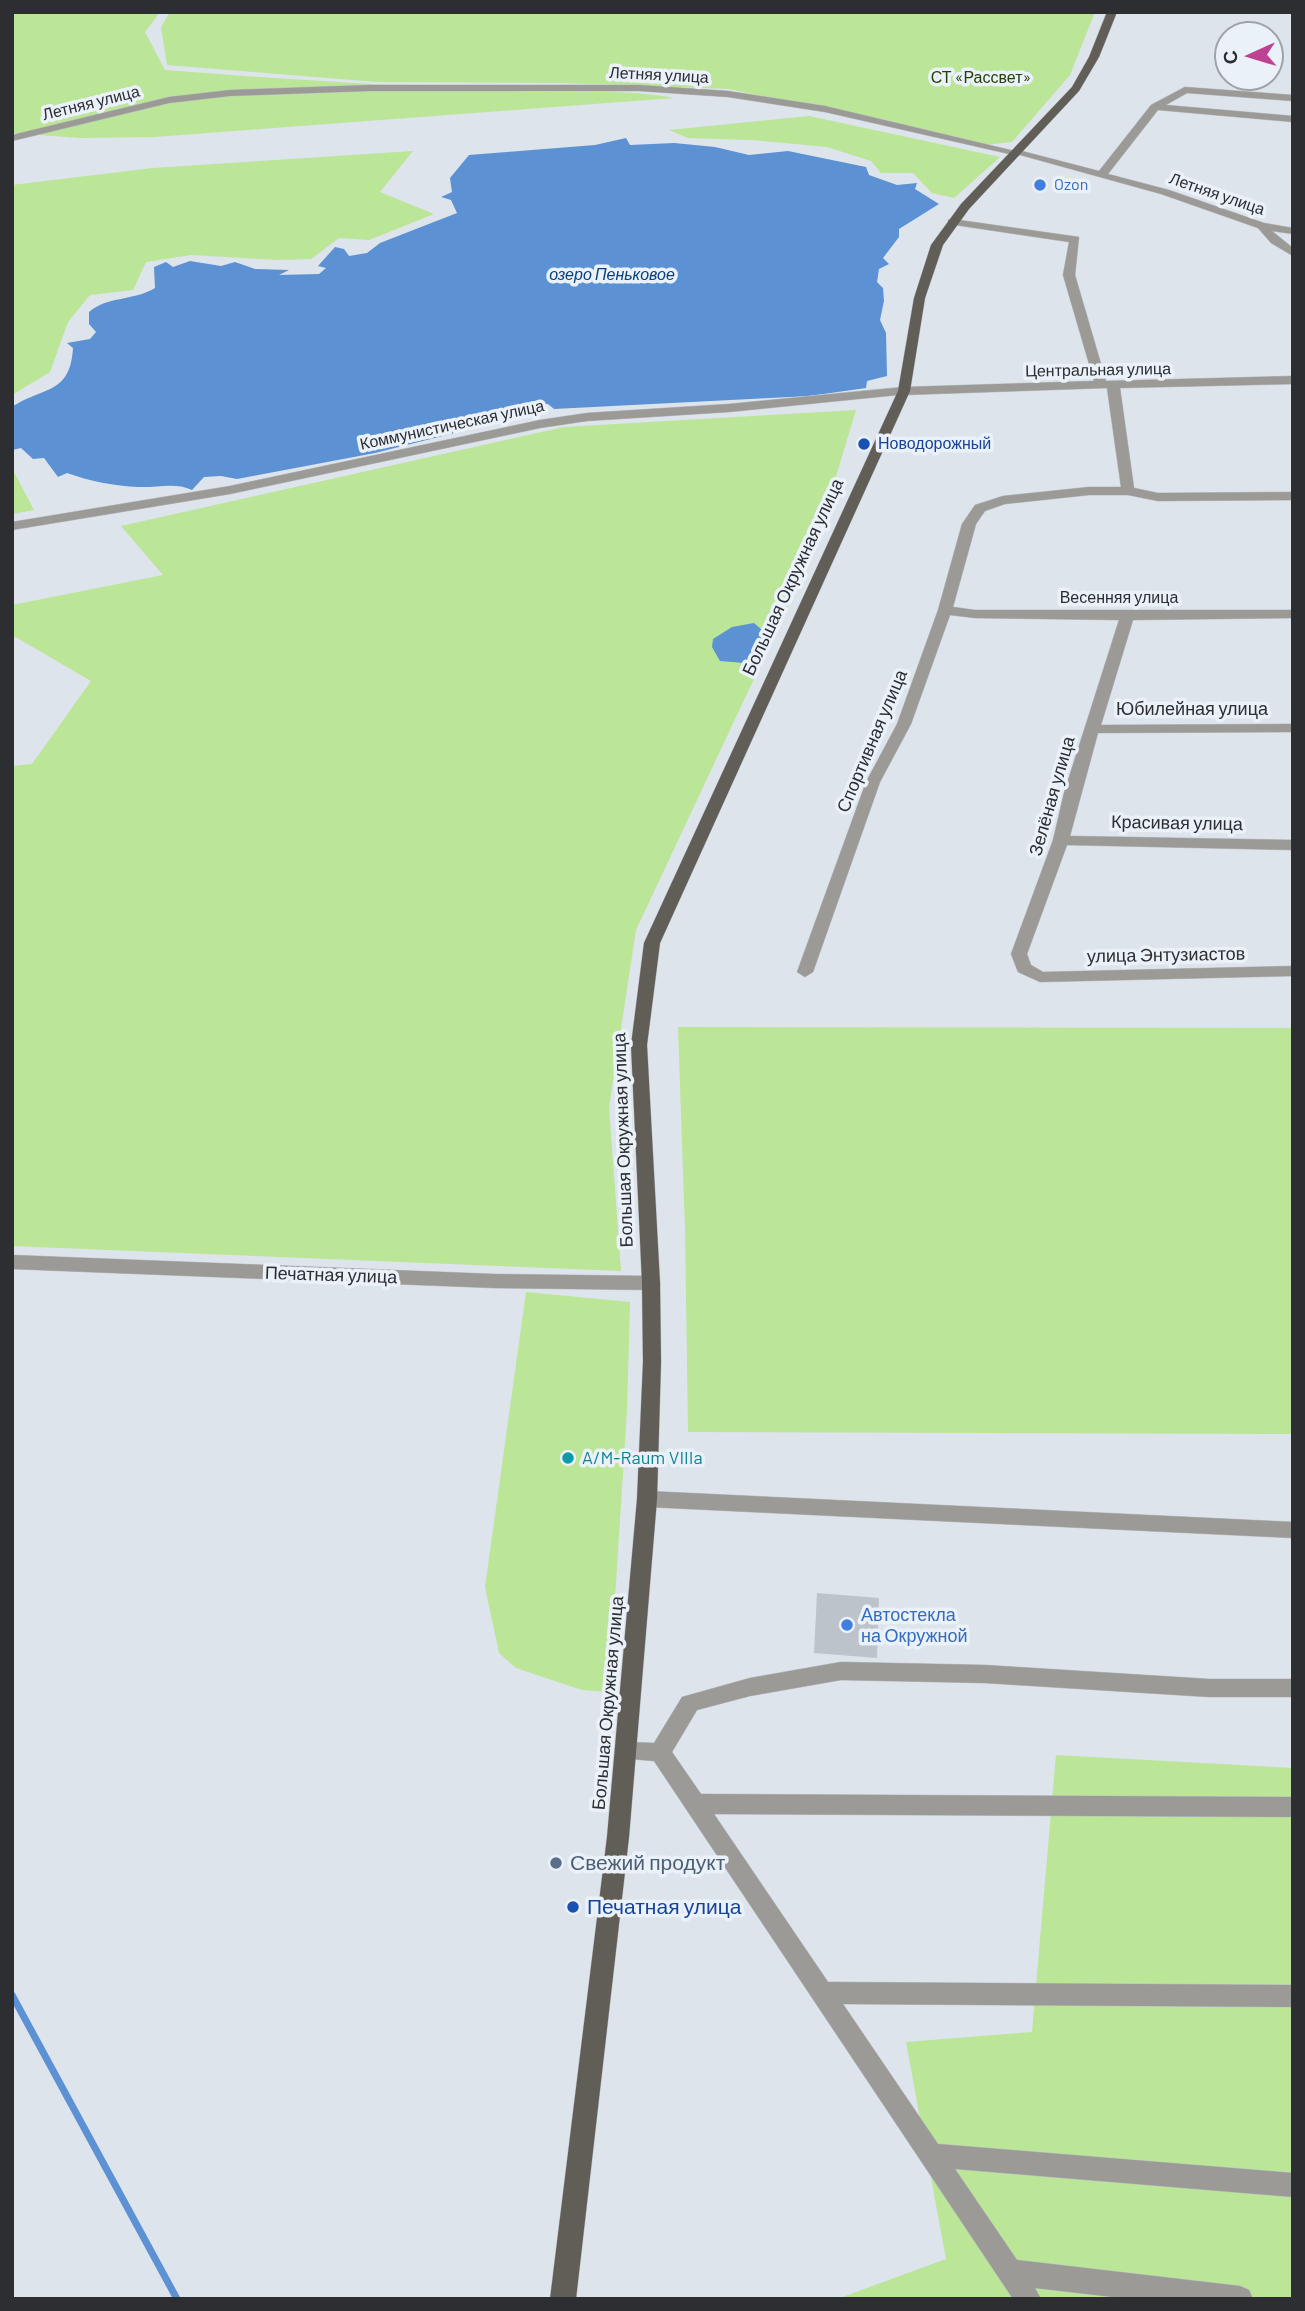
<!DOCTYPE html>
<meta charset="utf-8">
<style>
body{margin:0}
#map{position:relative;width:1305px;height:2311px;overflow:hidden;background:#dde4eb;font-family:Barlow,sans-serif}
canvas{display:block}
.frame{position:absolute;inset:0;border:14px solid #2c2e31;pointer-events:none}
.north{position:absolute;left:1214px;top:21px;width:70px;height:70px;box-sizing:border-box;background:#eaf1f9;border:2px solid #9ea3a9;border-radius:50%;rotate:266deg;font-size:19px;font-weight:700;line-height:28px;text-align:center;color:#2c2e31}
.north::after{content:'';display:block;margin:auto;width:24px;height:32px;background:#be4292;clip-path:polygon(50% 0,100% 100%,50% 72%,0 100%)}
</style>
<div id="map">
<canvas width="1305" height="2311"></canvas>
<div class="frame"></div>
<div class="north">С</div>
</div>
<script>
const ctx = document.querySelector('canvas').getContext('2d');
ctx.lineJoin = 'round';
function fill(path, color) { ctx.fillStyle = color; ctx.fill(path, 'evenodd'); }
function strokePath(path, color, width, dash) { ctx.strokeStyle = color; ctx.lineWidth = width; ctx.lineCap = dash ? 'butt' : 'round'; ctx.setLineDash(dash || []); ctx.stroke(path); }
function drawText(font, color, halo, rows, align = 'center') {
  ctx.font = font + ' Barlow,sans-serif'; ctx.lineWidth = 7; ctx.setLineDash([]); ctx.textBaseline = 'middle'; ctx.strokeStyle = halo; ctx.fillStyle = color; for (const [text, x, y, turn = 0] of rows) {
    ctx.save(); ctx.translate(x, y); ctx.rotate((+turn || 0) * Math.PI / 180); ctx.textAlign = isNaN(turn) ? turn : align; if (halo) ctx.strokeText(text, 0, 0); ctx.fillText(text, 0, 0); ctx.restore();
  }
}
fill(new Path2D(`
 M 12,12 L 160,12 L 145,32 L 165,70 C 280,79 395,86 510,91 C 564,94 620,88 674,98 L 154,137 L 80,138 L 12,133 Z
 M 170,12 L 1095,12 L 1070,75 L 1012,142 L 984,145 L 729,89 L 561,83 L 377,82 L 167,65 L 161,27 Z
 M 809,116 L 1000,157 L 954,198 L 932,193 L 913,173 L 881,173 L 871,161 L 827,147 L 752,140 L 688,138 L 669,130 Z
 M 413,151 L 380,192 L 434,214 L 369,240 L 339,238 L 311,259 L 278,260 L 191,255 L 146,262 L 133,290 L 90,295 L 68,322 L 50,372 L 12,395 L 12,185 L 153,168 Z
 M 856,410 L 813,553 L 636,930 L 609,1107 L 621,1271 L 12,1246 L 12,766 L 32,764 L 91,681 L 12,635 L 12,605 L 163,575 L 121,526 L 564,427 Z
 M 12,471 L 14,472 L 34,510 L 12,514 Z
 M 678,1027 L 1293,1028 L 1293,1434 L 688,1432 L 685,1229 Z
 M 526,1292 L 630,1302 L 627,1410 L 609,1692 L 582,1690 L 516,1668 L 499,1653 L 485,1587 Z
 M 1056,1755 L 1293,1768 L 1293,2299 L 837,2299 L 946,2259 L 906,2042 L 1032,2032 Z`), '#bbe597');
fill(new Path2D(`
 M 626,138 L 630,145 L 674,143 L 715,147 L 749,155 L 788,151 L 866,167 L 869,175 L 897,185 L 917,183 L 915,189 L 939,204 L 899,229 L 899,237 L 883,258 L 889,264 L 879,269 L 877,282 L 883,288 L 884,301 L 880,320 L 886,333 L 887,376 L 867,381 L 866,388 L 809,396 L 554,409 L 548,404 L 531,405 L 499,415 L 478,427 L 375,453 L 237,479 L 221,476 L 204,477 L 192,490 C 175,482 157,488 138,487 C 115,486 89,481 67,473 L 58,477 L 44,458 L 33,459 L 21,448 L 12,450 L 12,407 C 44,386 70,395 73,348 L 67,343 L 90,339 L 96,332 L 89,324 L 89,312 C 107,296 134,301 155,288 L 154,267 L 166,262 L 173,267 L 190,261 L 221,266 L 235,262 L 255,269 L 289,270 L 279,275 L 319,274 L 326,268 L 318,266 L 335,247 L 344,249 L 349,256 L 367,253 L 380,243 L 457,213 L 451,200 L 441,197 L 452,192 L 450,178 L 469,155 L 595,145 Z
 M 754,623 L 762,630 L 765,641 L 761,648 L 766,653 L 744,663 L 720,661 L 712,647 L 713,639 L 732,627 Z`), '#5c91d3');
strokePath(new Path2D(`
 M 12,1995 L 177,2299`), '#5c91d3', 7);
fill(new Path2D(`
 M 817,1593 L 879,1598 L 877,1658 L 814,1653 Z`), '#bdc3cb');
const minor = new Path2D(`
 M 1185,87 L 1293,95 L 1293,101 L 1187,93 L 1166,105 L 1293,116 L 1293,122 L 1158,110 L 1108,174 L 1169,190 L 1264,223 L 1293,228 L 1293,234 L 1272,231 L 1293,248 L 1293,256 L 1271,243 L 1258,228 L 1161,194 L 1013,153 L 1018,150 L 1099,171 L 1151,105 Z
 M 952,219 L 1079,237 L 1075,275 L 1106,381 L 1293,376 L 1293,384 L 1120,388 L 1134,488 L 1158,493 L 1293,492 L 1293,500 L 1158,501 L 1128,495 L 1089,495 L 1005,504 L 985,511 L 976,524 L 953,607 L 975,610 L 1293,610 L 1293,618 L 1133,620 L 1101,725 L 1293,724 L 1293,732 L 1098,733 L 1070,836 L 1293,840 L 1293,850 L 1067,845 L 1027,954 L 1031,965 L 1043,972 L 1293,966 L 1293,976 L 1040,982 L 1018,972 L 1011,954 L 1053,840 L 1064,793 L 1119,620 L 975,618 L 950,615 L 911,724 L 880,782 L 813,972 L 805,977 L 797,972 L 866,782 L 897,724 L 938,610 L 962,524 L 975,505 L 1003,496 L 1089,487 L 1121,487 L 1107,388 L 904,395 L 898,391 L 904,387 L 1094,381 L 1063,275 L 1069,242 L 948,224 L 948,220 Z
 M 647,1491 L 1293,1522 L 1293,1538 L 647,1507 L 640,1505 L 637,1499 L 640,1493 Z
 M 841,1662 L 985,1665 L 1209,1679 L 1293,1679 L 1293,1697 L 1209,1697 L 985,1683 L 841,1680 L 750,1696 L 697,1710 L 672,1752 L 701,1794 L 1293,1797 L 1293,1817 L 714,1814 L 828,1982 L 1293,1985 L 1293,2007 L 843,2004 L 938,2144 L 1293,2173 L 1293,2197 L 955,2169 L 1017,2260 L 1240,2286 L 1249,2290 L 1253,2299 L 1130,2299 L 1035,2288 L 1041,2299 L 1013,2299 L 654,1761 L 619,1758 L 616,1751 L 619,1744 L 627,1742 L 654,1743 L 682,1697 L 750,1678 Z`);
const tertiary = new Path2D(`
 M 369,85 L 639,85 L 728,91 L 825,106 L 1023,153 L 1018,156 L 825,112 L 728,97 L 639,91 L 369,91 L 230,96 L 169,103 L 12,141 L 12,135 L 169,97 L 230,90 Z
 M 904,387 L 910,391 L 908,394 L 729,412 L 587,421 L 540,428 L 230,494 L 12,530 L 12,522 L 230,486 L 540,420 L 587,413 L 729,404 Z
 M 12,1255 L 494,1274 L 651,1276 L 657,1278 L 660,1283 L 657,1288 L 651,1290 L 494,1288 L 12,1269 Z`);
const primary = new Path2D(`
 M 1107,12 L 1117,12 L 1099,57 L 1079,91 L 969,209 L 943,245 L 925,298 L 910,391 L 660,943 L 647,1045 L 660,1283 L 661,1362 L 657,1499 L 629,1837 L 576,2299 L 550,2299 L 607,1837 L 637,1499 L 643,1362 L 642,1283 L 631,1045 L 644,943 L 898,391 L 914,298 L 931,245 L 961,204 L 1072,87 L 1089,57 Z`);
strokePath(minor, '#bac0c6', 1);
strokePath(tertiary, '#bac0c6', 1);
strokePath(primary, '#bac0c6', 1);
fill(minor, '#9c9a96');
fill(tertiary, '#9c9a96');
fill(primary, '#615d57');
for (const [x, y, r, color] of [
 [1040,185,7,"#3f7fe0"],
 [864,444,7,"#1a4fb4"],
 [568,1458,7,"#0f9aa8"],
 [847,1625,7,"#3f7fe0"],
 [556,1863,7,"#5c6f8a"],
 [573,1907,7,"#1a4fb4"]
]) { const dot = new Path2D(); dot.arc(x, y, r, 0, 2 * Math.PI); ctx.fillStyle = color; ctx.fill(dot); strokePath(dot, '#eaf1f9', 2.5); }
drawText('16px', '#2c2e31', '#eaf1f9', [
 ["Летняя улица",659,75,3],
 ["Летняя улица",91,103,-14],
 ["Летняя улица",1217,194,19],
 ["Центральная улица",1098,370,-1],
 ["Коммунистическая улица",452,425,-12],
 ["Весенняя улица",1119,598]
]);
drawText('16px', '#264006', '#eaf1f9', [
 ["СТ «Рассвет»",981,78]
]);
drawText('16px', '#366cbe', '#eaf1f9', [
 ["Ozon",1054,185]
], 'left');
drawText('italic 16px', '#08407c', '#eaf1f9', [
 ["озеро Пеньковое",612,275]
]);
drawText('16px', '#164399', '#eaf1f9', [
 ["Новодорожный",878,444]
], 'left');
drawText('18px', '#2c2e31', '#eaf1f9', [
 ["Большая Окружная улица",793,577,-65],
 ["Юбилейная улица",1192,709],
 ["Спортивная улица",872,741,-67],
 ["Зелёная улица",1052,796,-74],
 ["Красивая улица",1177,823,1],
 ["улица Энтузиастов",1166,955,-1],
 ["Большая Окружная улица",623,1140,-92],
 ["Печатная улица",331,1275,2],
 ["Большая Окружная улица",608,1703,-85]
]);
drawText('18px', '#0d838f', '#eaf1f9', [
 ["A/M-Raum VIIIa",582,1458]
], 'left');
drawText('18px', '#366cbe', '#eaf1f9', [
 ["Автостекла",861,1615],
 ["на Окружной",861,1636]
], 'left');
drawText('21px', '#4e5e75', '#eaf1f9', [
 ["Свежий продукт",570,1863]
], 'left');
drawText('21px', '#164399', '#eaf1f9', [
 ["Печатная улица",587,1907]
], 'left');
</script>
